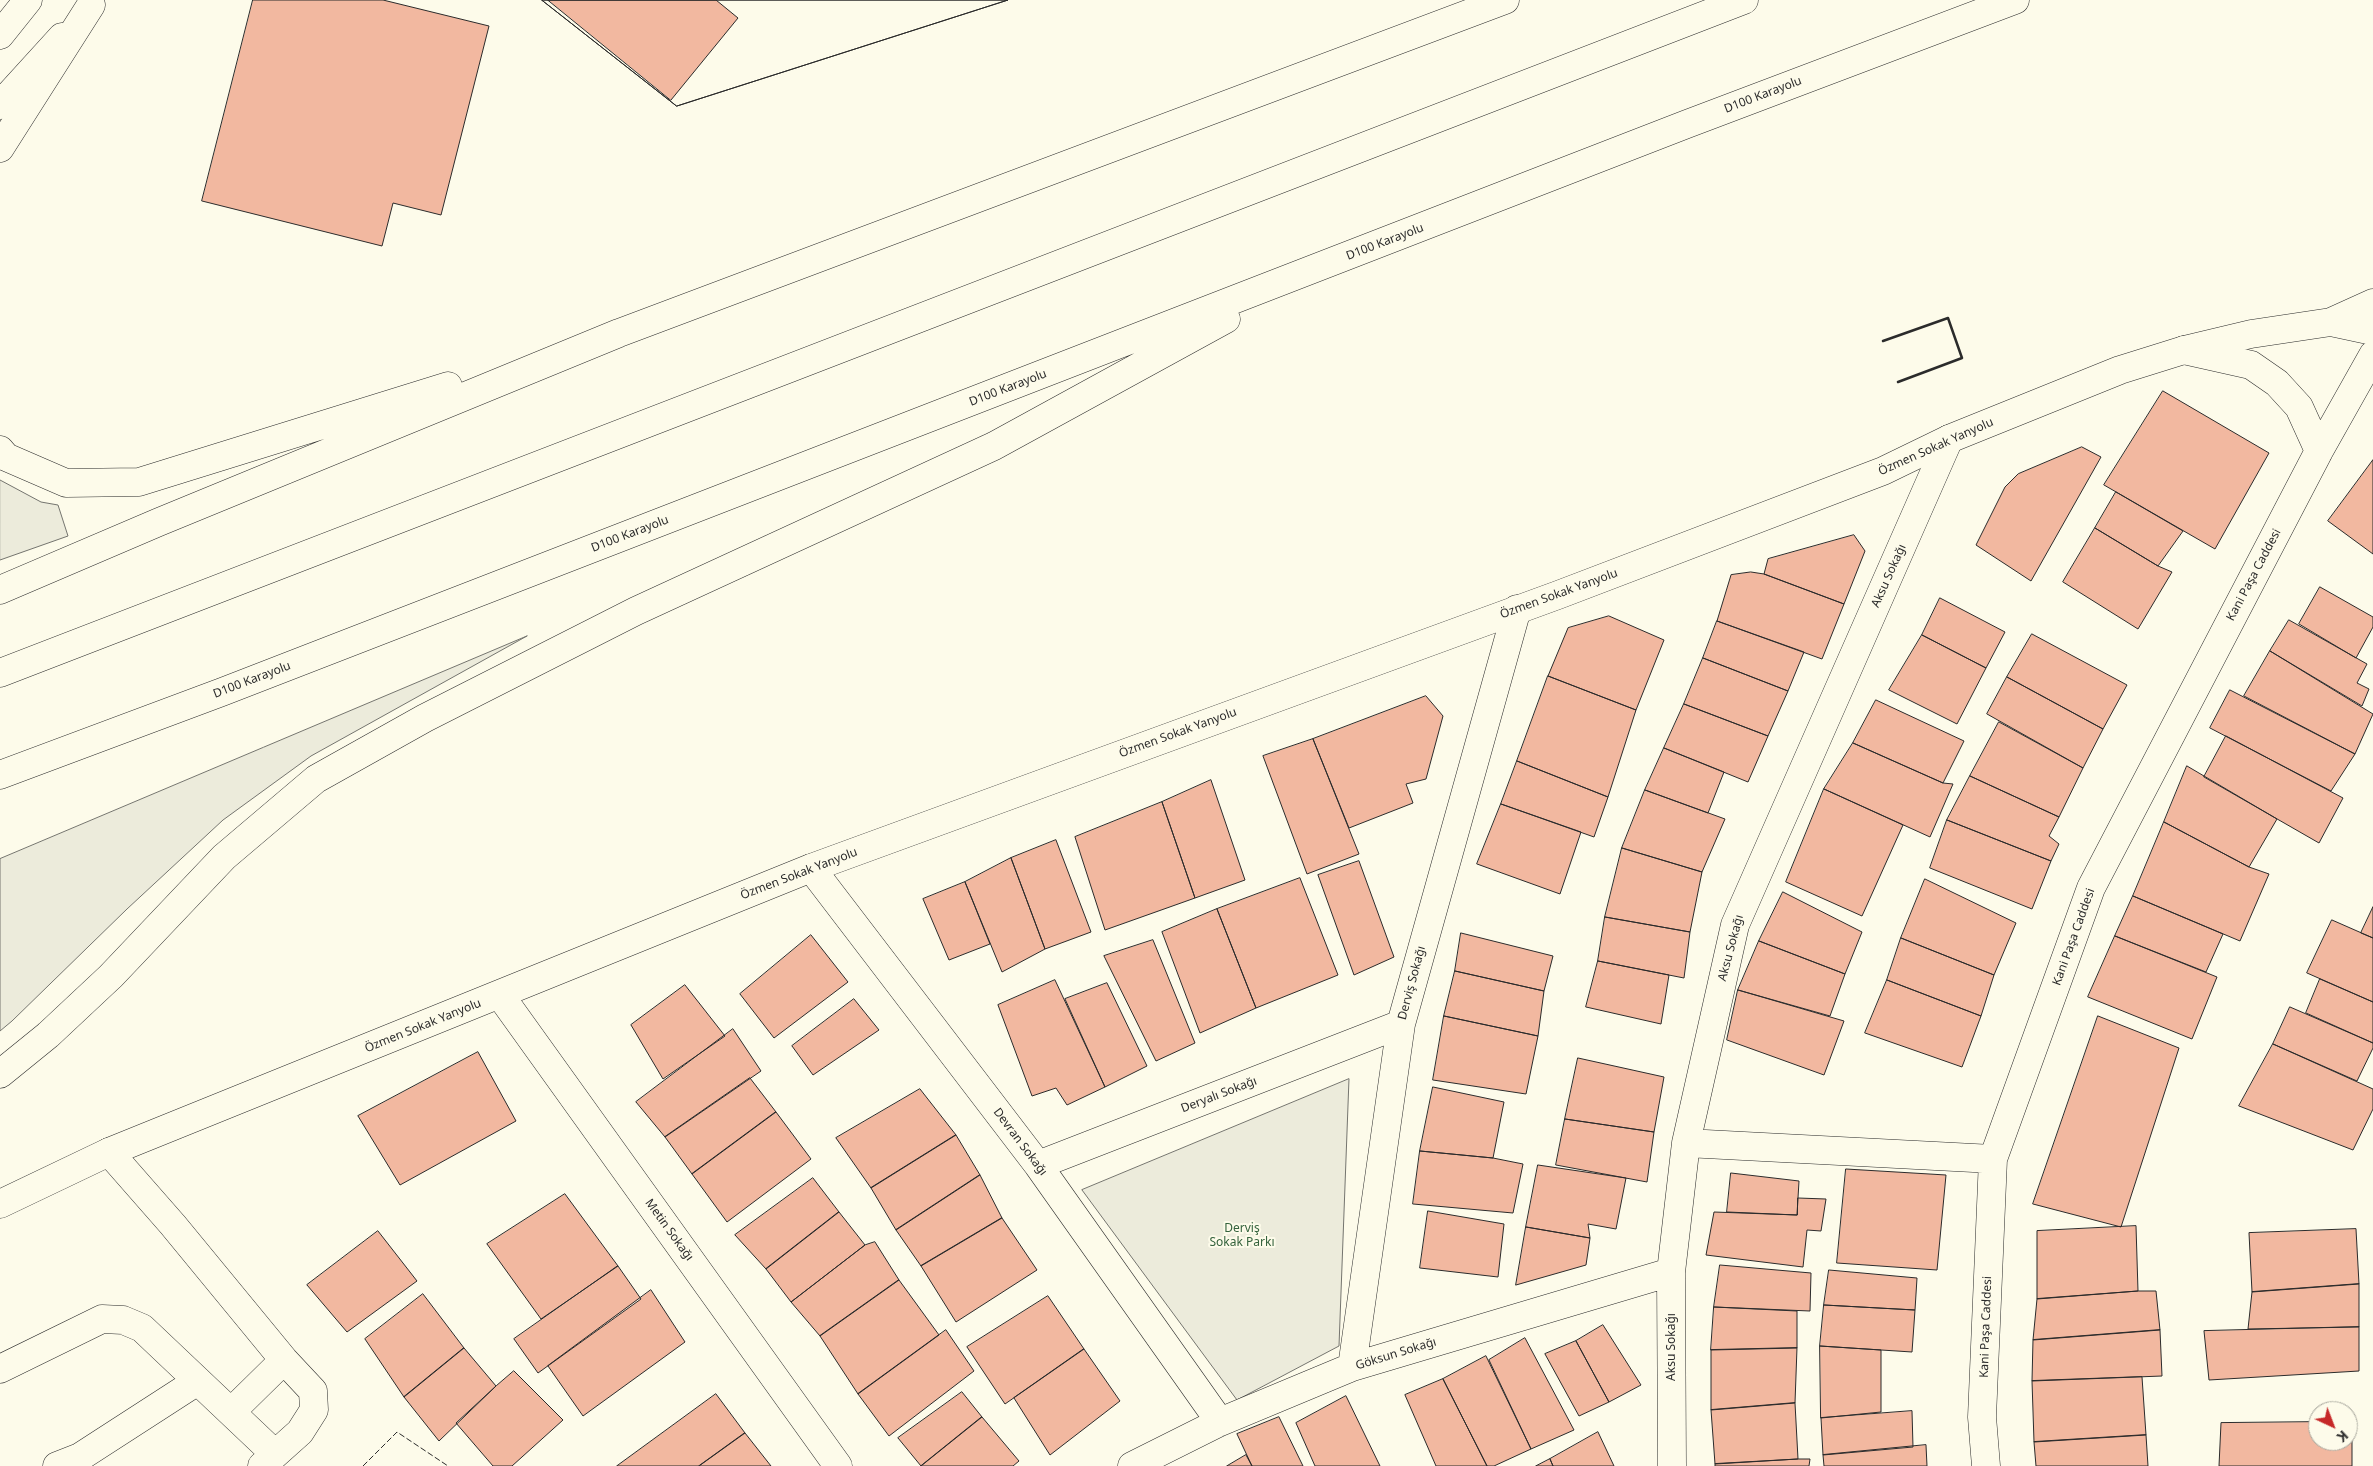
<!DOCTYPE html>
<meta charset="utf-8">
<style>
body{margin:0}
#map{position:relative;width:2373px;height:1466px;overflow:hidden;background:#fdfbea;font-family:"Noto Sans",sans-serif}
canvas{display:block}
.north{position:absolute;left:2308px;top:1401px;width:50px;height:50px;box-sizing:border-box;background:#fdfbea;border:1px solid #a9a89e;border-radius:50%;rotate:137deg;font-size:14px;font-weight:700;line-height:20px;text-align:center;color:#2b2b2b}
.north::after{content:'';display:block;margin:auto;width:18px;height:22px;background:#c62828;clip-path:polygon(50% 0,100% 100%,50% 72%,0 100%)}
</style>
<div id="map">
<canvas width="2373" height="1466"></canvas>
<div class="north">K</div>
</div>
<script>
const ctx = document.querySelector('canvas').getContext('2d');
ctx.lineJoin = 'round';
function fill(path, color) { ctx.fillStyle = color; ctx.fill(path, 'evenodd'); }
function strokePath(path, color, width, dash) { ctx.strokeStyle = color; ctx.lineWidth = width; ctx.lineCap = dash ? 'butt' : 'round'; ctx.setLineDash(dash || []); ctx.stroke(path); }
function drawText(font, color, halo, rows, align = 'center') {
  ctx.font = font + ' "Noto Sans",sans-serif'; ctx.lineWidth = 4; ctx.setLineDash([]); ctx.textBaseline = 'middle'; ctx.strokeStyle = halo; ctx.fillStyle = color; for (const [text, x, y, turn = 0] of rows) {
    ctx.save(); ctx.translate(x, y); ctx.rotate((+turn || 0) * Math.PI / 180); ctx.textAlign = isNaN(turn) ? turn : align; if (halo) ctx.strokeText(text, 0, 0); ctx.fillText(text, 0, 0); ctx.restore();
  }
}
const green = new Path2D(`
 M 0,480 L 41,502 L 58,505 L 68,536 L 0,560 Z
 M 527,636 L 311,756 L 223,820 L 127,909 L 12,1021 L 0,1031 L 0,859 Z
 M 1349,1079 L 1339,1346 L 1237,1400 L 1082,1190 Z`);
fill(green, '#ecebdb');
strokePath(green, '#74746e', 1);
const building = new Path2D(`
 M 253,0 L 383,0 L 489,26 L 441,215 L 393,203 L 382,246 L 202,201 Z
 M 542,0 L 1008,0 L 677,106 Z
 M 542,0 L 1008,0 L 677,106 Z
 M 548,0 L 716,0 L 738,18 L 671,100 Z
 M 2163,391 L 2269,453 L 2215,549 L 2104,485 Z
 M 2082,447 L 2101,457 L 2031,581 L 1976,545 L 2005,487 L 2018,474 Z
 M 2373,460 L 2373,554 L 2328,521 Z
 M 2116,492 L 2183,531 L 2158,566 L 2095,528 Z
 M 2095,528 L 2158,566 L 2172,572 L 2138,629 L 2063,582 Z
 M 1854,535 L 1865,551 L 1844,604 L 1764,574 L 1768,559 Z
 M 1751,572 L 1764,574 L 1844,604 L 1822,659 L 1717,621 L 1731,575 Z
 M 2320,587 L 2373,617 L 2373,627 L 2356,658 L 2299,624 Z
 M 1940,598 L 2005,632 L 1986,668 L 1922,635 Z
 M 1609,616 L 1664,640 L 1636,710 L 1548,676 L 1568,628 Z
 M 2289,620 L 2367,664 L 2357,683 L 2369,689 L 2362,706 L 2270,651 Z
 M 1717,621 L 1804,652 L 1788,691 L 1703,658 Z
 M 2032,634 L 2127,685 L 2103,729 L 2007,677 Z
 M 1922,635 L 1986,668 L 1957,724 L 1889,690 Z
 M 2270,651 L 2373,714 L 2355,754 L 2244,696 Z
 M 1703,658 L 1788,691 L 1768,736 L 1684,704 Z
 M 1548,676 L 1636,710 L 1608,797 L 1517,761 Z
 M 2007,677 L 2103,729 L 2083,768 L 1987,714 Z
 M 2230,690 L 2355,754 L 2331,791 L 2210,728 Z
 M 1426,696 L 1443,716 L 1426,779 L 1406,784 L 1413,803 L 1349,828 L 1313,739 Z
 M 1876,700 L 1964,741 L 1943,783 L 1853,743 Z
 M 1684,704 L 1768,736 L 1748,782 L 1664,748 Z
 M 1999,722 L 2083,768 L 2059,817 L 1970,776 Z
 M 2226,736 L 2343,798 L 2319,843 L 2204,777 Z
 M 1313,739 L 1359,854 L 1307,874 L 1263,756 Z
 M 1853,743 L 1943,783 L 1953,784 L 1930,837 L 1824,789 Z
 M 1664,748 L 1724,772 L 1708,813 L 1645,790 Z
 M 1517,761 L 1608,797 L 1594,837 L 1501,804 Z
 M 2187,766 L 2277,819 L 2249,867 L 2164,822 Z
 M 1970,776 L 2059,817 L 2049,836 L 2059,844 L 2051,861 L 1947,820 Z
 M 1211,780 L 1245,880 L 1195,898 L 1162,802 Z
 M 1824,789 L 1903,825 L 1862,916 L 1786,882 Z
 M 1645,790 L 1725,819 L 1702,872 L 1622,848 Z
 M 1162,802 L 1195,898 L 1105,930 L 1075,837 Z
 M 1501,804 L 1581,832 L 1560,894 L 1477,864 Z
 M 1947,820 L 2051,861 L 2032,909 L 1930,868 Z
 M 2164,822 L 2249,867 L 2269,874 L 2240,941 L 2133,896 Z
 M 1056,840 L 1091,932 L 1045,949 L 1011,858 Z
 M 1622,848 L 1702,872 L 1690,932 L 1605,917 Z
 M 1011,858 L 1045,949 L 1002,972 L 965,882 Z
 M 1359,861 L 1394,957 L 1354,975 L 1318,875 Z
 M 1300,878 L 1338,975 L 1256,1008 L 1217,909 Z
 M 1925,879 L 2016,923 L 1994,975 L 1901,938 Z
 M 965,882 L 990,944 L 949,960 L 923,899 Z
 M 1783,892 L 1862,932 L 1845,974 L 1759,941 Z
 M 2133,896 L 2223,934 L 2206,972 L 2115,936 Z
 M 2373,907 L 2373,938 L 2361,933 Z
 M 1217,909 L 1256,1008 L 1200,1033 L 1162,932 Z
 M 1605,917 L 1690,932 L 1684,978 L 1598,961 Z
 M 2332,920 L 2373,938 L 2373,1002 L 2307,973 Z
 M 1461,933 L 1553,956 L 1544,991 L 1455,971 Z
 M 811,935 L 848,982 L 774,1038 L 740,994 Z
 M 2115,936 L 2217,977 L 2192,1039 L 2088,997 Z
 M 1901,938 L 1994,975 L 1981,1016 L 1887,980 Z
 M 1153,940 L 1195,1043 L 1156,1061 L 1104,956 Z
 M 1759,941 L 1845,974 L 1830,1016 L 1738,990 Z
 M 1598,961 L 1669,975 L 1661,1024 L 1586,1007 Z
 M 1455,971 L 1544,991 L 1538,1036 L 1444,1016 Z
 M 2320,979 L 2373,1002 L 2373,1043 L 2306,1013 Z
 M 1055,980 L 1105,1087 L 1067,1105 L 1056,1088 L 1032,1096 L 998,1005 Z
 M 1887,980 L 1981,1016 L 1962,1067 L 1865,1033 Z
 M 1107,983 L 1147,1066 L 1105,1087 L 1065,999 Z
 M 685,985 L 725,1036 L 663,1079 L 631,1025 Z
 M 1738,990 L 1844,1021 L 1824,1075 L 1727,1040 Z
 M 854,999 L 879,1030 L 813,1075 L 792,1046 Z
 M 2290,1007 L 2373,1043 L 2373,1048 L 2357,1081 L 2273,1044 Z
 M 1444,1016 L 1538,1036 L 1526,1094 L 1433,1080 Z
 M 2098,1016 L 2179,1048 L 2121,1227 L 2033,1204 Z
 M 733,1029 L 761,1071 L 665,1137 L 636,1102 Z
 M 2273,1044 L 2373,1089 L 2373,1109 L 2353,1150 L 2239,1106 Z
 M 478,1052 L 516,1121 L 400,1185 L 358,1116 Z
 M 1578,1058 L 1664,1077 L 1654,1132 L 1565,1119 Z
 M 750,1078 L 776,1112 L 692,1174 L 665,1137 Z
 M 1433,1087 L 1504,1102 L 1493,1158 L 1420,1151 Z
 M 920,1089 L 956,1135 L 871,1188 L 836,1138 Z
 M 776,1112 L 811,1159 L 727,1222 L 692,1174 Z
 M 1565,1119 L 1654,1132 L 1647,1182 L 1556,1165 Z
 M 956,1135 L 980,1175 L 896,1230 L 871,1188 Z
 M 1420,1151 L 1493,1158 L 1523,1164 L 1513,1213 L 1413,1204 Z
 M 1538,1165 L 1626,1178 L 1616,1229 L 1588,1224 L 1590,1238 L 1526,1227 Z
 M 1846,1169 L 1946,1175 L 1937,1270 L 1837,1263 Z
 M 1731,1173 L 1799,1181 L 1797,1215 L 1727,1212 Z
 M 980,1175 L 1002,1218 L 921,1266 L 896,1230 Z
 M 813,1178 L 839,1212 L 766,1269 L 735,1235 Z
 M 565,1194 L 618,1266 L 541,1319 L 487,1244 Z
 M 1798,1198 L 1826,1199 L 1821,1231 L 1807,1230 L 1803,1267 L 1706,1255 L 1714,1212 L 1797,1215 Z
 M 1428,1211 L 1504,1224 L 1498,1277 L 1420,1268 Z
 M 839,1212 L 865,1245 L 791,1302 L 766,1269 Z
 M 1002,1218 L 1037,1270 L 956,1322 L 921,1266 Z
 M 2136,1226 L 2138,1291 L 2037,1299 L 2037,1231 Z
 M 1526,1227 L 1590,1238 L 1586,1265 L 1516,1285 Z
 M 2356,1229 L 2359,1284 L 2252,1292 L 2249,1233 Z
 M 378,1231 L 417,1281 L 347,1332 L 307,1285 Z
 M 875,1242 L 899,1280 L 820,1336 L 791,1302 L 865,1245 Z
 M 1720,1265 L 1811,1273 L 1810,1311 L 1714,1307 Z
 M 618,1266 L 641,1299 L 538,1373 L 514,1339 Z
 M 1829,1270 L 1917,1278 L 1915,1310 L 1824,1305 Z
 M 899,1280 L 939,1335 L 858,1394 L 820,1336 Z
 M 2359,1284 L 2359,1327 L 2248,1329 L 2252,1292 Z
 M 651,1290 L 685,1342 L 583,1416 L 548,1366 Z
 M 2138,1291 L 2156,1291 L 2160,1330 L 2033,1340 L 2037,1299 Z
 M 423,1294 L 464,1348 L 404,1397 L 365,1339 Z
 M 1048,1296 L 1084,1349 L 1005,1404 L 967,1347 Z
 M 1824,1305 L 1915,1310 L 1912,1352 L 1820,1346 Z
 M 1714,1307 L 1797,1311 L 1797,1348 L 1711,1350 Z
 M 1603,1325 L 1641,1385 L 1609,1402 L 1576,1341 Z
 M 2359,1327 L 2359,1371 L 2209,1380 L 2204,1331 Z
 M 946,1330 L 974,1371 L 889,1436 L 858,1394 Z
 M 2160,1330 L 2162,1376 L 2032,1381 L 2033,1340 Z
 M 1525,1338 L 1574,1430 L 1531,1449 L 1489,1360 Z
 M 1576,1341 L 1609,1402 L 1579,1416 L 1545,1354 Z
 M 1820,1346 L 1881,1350 L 1881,1412 L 1821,1418 Z
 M 464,1348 L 496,1386 L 439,1441 L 404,1397 Z
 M 1797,1348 L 1795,1403 L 1711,1410 L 1711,1350 Z
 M 1084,1349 L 1120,1401 L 1050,1455 L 1014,1398 Z
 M 1486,1356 L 1531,1449 L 1494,1466 L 1487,1466 L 1443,1379 Z
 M 514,1371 L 563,1420 L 512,1466 L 493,1466 L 456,1423 L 496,1386 Z
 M 2142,1377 L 2146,1435 L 2034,1442 L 2032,1381 Z
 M 1443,1379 L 1487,1466 L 1436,1466 L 1405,1395 Z
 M 962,1392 L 982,1417 L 921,1466 L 898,1438 Z
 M 716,1394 L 745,1433 L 699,1466 L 617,1466 Z
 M 1346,1396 L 1380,1466 L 1315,1466 L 1296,1423 Z
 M 1795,1403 L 1798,1459 L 1715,1464 L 1711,1410 Z
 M 1912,1411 L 1913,1447 L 1823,1455 L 1821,1418 Z
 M 982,1417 L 1019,1461 L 1013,1466 L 921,1466 Z
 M 1279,1417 L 1303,1466 L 1252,1466 L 1237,1434 Z
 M 2318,1422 L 2318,1441 L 2348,1441 L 2348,1422 L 2352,1422 L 2352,1466 L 2219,1466 L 2221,1423 Z
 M 1598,1432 L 1614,1466 L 1553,1466 L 1550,1459 Z
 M 745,1433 L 771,1466 L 699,1466 Z
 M 2146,1435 L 2148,1466 L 2036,1466 L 2034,1442 Z
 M 1926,1445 L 1927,1466 L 1824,1466 L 1823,1455 Z
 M 1246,1455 L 1252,1466 L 1227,1466 Z
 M 1550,1459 L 1553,1466 L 1536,1466 Z
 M 1798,1459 L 1810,1459 L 1809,1466 L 1715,1466 L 1715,1464 Z`);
fill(building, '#f2b8a0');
strokePath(building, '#2b2b2b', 1);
const minor = new Path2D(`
 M 2184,350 L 2251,365 L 2277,383 L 2299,407 L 2319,451
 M 811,868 L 1038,1165 L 1220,1422
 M 500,995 L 838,1466
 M 1686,1143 L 1993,1159
 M 109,1152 L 173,1225 L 284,1360 L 313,1391 L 314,1410 L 300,1432 L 262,1466
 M 1038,1165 L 1401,1024
 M 1352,1367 L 1401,1024 L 1517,609
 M 0,1369 L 102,1319 L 123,1320 L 142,1328 L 275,1454
 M 231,1412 L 284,1360
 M 57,1466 L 80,1457 L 196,1382
 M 1132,1466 L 1220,1422 L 1352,1367 L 1671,1272
 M 1672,1466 L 1671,1272 L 1686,1143 L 1735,925 L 1949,439
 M 1986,1466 L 1982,1417 L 1993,1159 L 2091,888 L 2319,451 L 2373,355`);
const major = new Path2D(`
 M 0,35 L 28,0
 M 0,105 L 62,37
 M 2331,322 L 2373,303
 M 0,1204 L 109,1152 L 811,868 L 1558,595 L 1883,471 L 1949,439 L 2120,370 L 2184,350 L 2251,334 L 2331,322 L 2373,331`);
const highway = new Path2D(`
 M 0,148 L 91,5
 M 0,450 L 6,457 L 66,483 L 139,482 L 448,386
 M 0,590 L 159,522 L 619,333 L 1505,0
 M 0,673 L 1744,0
 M 0,775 L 222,692 L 1687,124 L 2015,0
 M 0,1074 L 48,1035 L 111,976 L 224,857 L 316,779 L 425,718 L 636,611 L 994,446 L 1226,319`);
strokePath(minor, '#2b2b2b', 29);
strokePath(major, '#2b2b2b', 29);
strokePath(highway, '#2b2b2b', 29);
strokePath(minor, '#fdfbea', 28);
strokePath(major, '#fdfbea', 28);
strokePath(highway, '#fdfbea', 28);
strokePath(new Path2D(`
 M 363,1466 L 397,1432 L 448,1466`), '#2b2b2b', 1, [6, 2.5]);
strokePath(new Path2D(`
 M 1883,341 L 1948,318 L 1962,358 L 1898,382`), '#2b2b2b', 2.5);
drawText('12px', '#2b2b2b', '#fdfbea', [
 ["D100 Karayolu",1763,95,-21],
 ["D100 Karayolu",1385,242,-21],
 ["D100 Karayolu",1008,388,-21],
 ["Özmen Sokak Yanyolu",1936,447,-24],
 ["D100 Karayolu",630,534,-21],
 ["Kani Paşa Caddesi",2254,575,-62],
 ["Aksu Sokağı",1889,576,-66],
 ["Özmen Sokak Yanyolu",1559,594,-20],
 ["D100 Karayolu",252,680,-21],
 ["Özmen Sokak Yanyolu",1178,733,-20],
 ["Özmen Sokak Yanyolu",799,874,-21],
 ["Kani Paşa Caddesi",2074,937,-70],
 ["Aksu Sokağı",1731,948,-75],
 ["Derviş Sokağı",1412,983,-75],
 ["Özmen Sokak Yanyolu",423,1026,-22],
 ["Deryalı Sokağı",1219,1095,-21],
 ["Devran Sokağı",1020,1142,53],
 ["Metin Sokağı",669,1230,54],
 ["Kani Paşa Caddesi",1986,1327,-88],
 ["Aksu Sokağı",1672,1347,-90],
 ["Göksun Sokağı",1396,1354,-17]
]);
drawText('12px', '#34623c', '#fdfbea', [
 ["Derviş",1242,1229],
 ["Sokak Parkı",1242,1243]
]);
</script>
